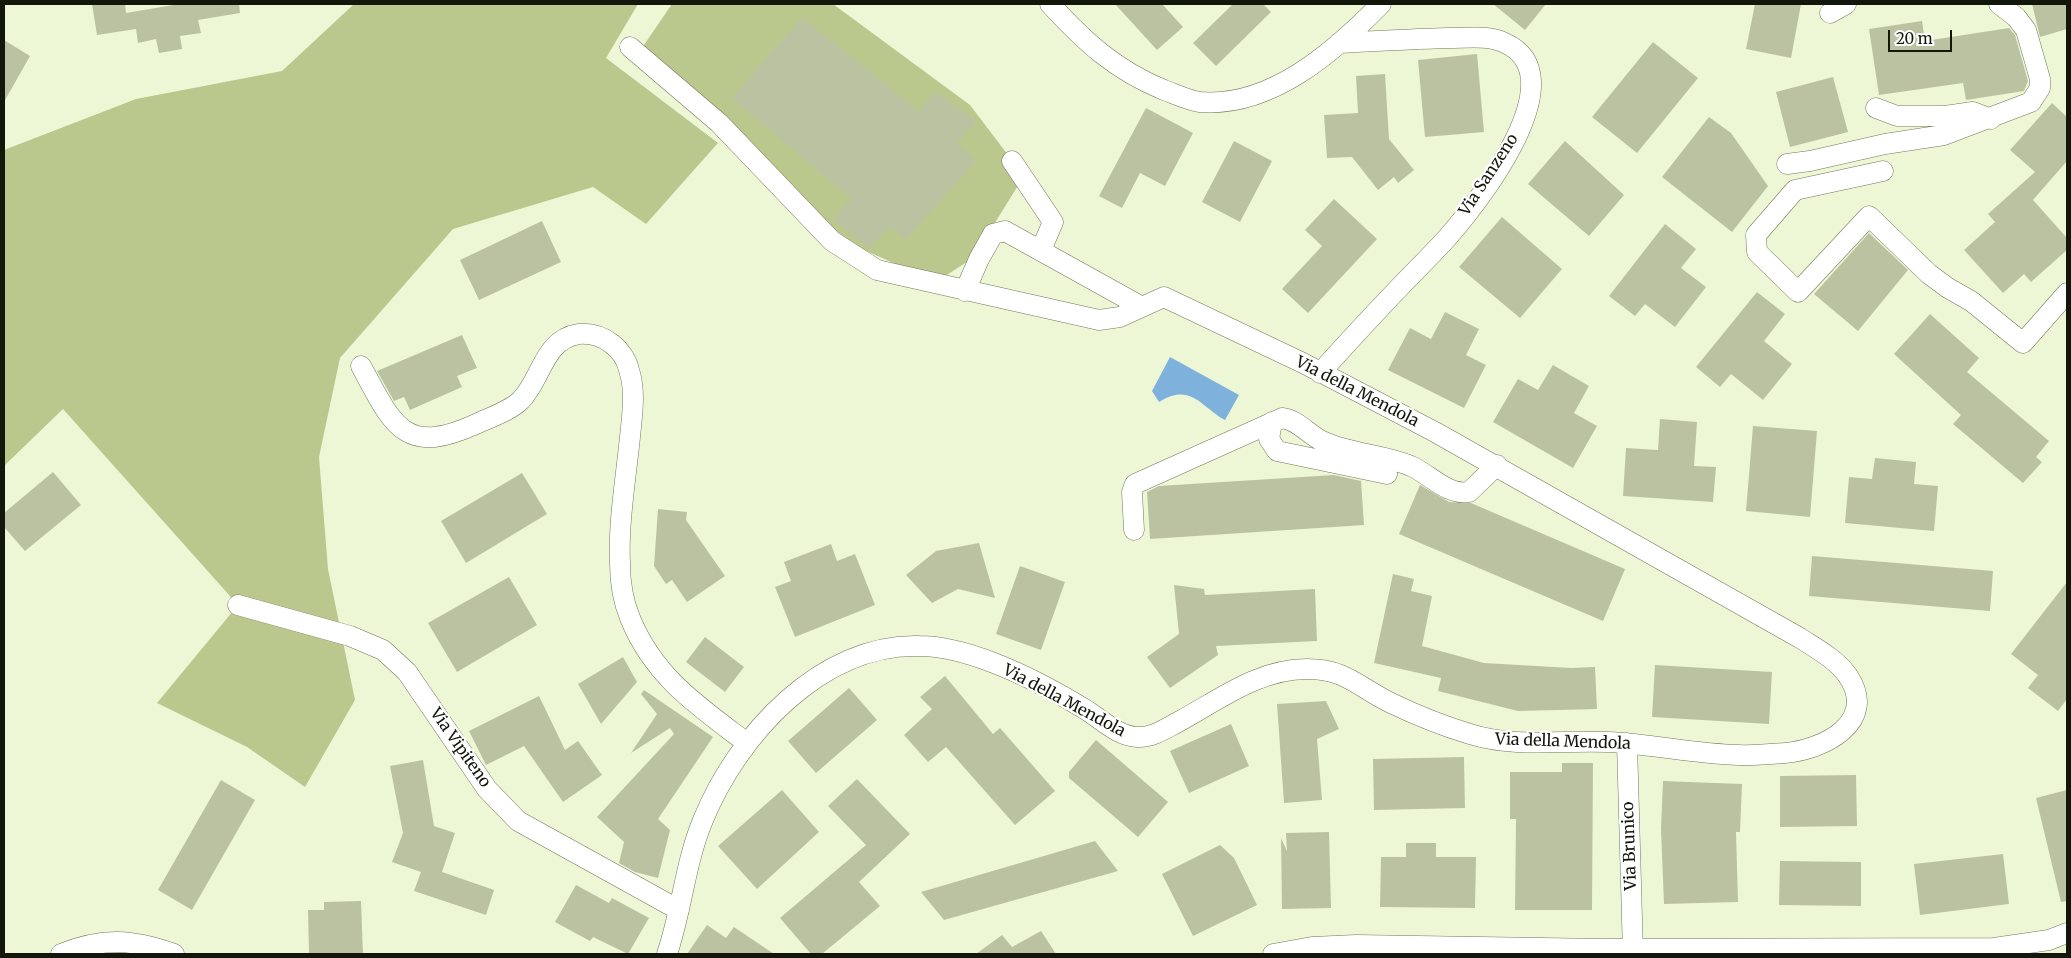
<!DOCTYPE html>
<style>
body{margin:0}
#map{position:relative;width:2071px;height:958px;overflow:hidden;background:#eef7d5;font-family:Merriweather,serif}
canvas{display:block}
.frame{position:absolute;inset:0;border:5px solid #13160a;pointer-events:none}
.scale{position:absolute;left:1888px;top:30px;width:64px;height:22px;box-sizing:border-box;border:2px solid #13160a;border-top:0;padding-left:6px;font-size:15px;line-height:18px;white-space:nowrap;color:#13160a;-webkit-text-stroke:4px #fff;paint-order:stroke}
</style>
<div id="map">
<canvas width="2071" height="958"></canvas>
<div class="frame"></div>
<div class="scale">20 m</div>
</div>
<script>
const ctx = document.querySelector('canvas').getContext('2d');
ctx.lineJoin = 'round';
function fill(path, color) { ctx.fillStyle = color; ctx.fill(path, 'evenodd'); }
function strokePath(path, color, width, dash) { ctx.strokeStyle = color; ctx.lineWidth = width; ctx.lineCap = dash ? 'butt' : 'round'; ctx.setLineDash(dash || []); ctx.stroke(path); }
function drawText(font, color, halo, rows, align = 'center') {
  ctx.font = font + ' Merriweather,serif'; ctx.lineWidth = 4.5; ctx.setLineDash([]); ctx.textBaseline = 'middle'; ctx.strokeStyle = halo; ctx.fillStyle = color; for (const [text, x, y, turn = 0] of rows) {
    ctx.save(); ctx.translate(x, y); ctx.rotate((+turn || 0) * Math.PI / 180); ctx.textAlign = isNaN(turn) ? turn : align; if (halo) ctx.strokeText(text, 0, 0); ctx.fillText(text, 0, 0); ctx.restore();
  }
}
fill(new Path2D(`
 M 354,4 L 638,4 L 606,58 L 718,143 L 646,224 L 593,187 L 453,229 L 340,358 L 319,457 L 328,569 L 355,700 L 305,787 L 247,747 L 157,703 L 238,605 L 63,409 L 4,466 L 4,150 L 136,99 L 282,71 Z
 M 672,4 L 833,4 L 970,105 L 1024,176 L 973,258 L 936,282 L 853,245 L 635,58 Z`), '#bbc88d');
fill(new Path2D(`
 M 1170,357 L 1239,395 L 1225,420 C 1201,407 1191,382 1159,402 L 1152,391 Z`), '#7eb2dd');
fill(new Path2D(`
 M 92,4 L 125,4 L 126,13 L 179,4 L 239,4 L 240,13 L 198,20 L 201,33 L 180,36 L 182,49 L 159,53 L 156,39 L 138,43 L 136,29 L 97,35 Z
 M 1115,4 L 1162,4 L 1183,27 L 1157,50 Z
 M 1233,4 L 1263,4 L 1271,12 L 1216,66 L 1193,43 Z
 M 1493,4 L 1546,4 L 1525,30 Z
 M 1755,4 L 1801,4 L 1791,58 L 1746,49 Z
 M 2032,4 L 2067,4 L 2067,29 L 2040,37 Z
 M 802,18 L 919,111 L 936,92 L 976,122 L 957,143 L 976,161 L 905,240 L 890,226 L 869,248 L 834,220 L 851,198 L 732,98 Z
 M 1922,21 L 1925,41 L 2009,28 L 2015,35 L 2028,81 L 2024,91 L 1966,100 L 1963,83 L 1879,95 L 1869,29 Z
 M 4,40 L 30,56 L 4,102 Z
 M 1653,42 L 1698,78 L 1637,153 L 1592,117 Z
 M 1477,54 L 1484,132 L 1425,137 L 1418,60 Z
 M 1385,74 L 1389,139 L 1414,170 L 1398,183 L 1394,177 L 1378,190 L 1352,157 L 1327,158 L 1324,115 L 1358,113 L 1356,76 Z
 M 1833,77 L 1848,132 L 1790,147 L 1776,92 Z
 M 2052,103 L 2067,117 L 2067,161 L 2033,200 L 2067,238 L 2067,250 L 2031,282 L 2024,274 L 2003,293 L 1964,250 L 1995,222 L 1988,214 L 2035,172 L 2010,150 Z
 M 1146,108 L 1193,133 L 1165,186 L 1140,173 L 1122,208 L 1099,196 Z
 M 1709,117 L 1731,133 L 1768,186 L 1732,232 L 1662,177 Z
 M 1234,141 L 1272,161 L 1240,222 L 1202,202 Z
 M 1565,141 L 1624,195 L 1589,236 L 1528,184 Z
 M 1334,199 L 1377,239 L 1308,313 L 1282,289 L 1322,246 L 1305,230 Z
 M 1502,217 L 1562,269 L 1520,318 L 1459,267 Z
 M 542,221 L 561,262 L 479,300 L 460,260 Z
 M 1665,224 L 1696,249 L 1681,268 L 1706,287 L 1675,327 L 1645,304 L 1635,316 L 1609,296 Z
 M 1869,233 L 1908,270 L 1858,331 L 1814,294 Z
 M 1757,292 L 1785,314 L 1764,341 L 1792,364 L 1763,400 L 1731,374 L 1720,387 L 1696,367 Z
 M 1445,312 L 1479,329 L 1466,355 L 1486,365 L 1464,408 L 1388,370 L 1410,328 L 1431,339 Z
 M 1930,314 L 1979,358 L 1967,372 L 2049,441 L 2036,457 L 2042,462 L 2023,483 L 1953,424 L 1961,415 L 1894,354 Z
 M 462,335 L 477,368 L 457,376 L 462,387 L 410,410 L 404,397 L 394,401 L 377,371 Z
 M 1553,365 L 1589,386 L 1574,413 L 1597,426 L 1573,468 L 1493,422 L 1518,379 L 1538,390 Z
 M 1660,419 L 1697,422 L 1694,466 L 1716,467 L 1713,502 L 1623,496 L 1626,448 L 1658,450 Z
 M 1753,426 L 1817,431 L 1810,517 L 1746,511 Z
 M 1875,458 L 1916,462 L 1914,484 L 1938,486 L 1934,531 L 1845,523 L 1849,477 L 1872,479 Z
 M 53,472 L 81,505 L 25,551 L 4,527 L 4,513 Z
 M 522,473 L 547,514 L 466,563 L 441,521 Z
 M 1334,475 L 1361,481 L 1364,525 L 1150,539 L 1147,492 L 1159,486 Z
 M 1420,485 L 1449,502 L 1471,503 L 1625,569 L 1603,621 L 1399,534 Z
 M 658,509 L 687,512 L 686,520 L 725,576 L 687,602 L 672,580 L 666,584 L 654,566 Z
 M 979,543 L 995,598 L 958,589 L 932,603 L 906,575 L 936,551 Z
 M 831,544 L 837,561 L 855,554 L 875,605 L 795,637 L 775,587 L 791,581 L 784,562 Z
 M 1812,556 L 1993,571 L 1990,611 L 1809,596 Z
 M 1020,566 L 1065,582 L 1041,650 L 996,634 Z
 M 1393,574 L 1414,579 L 1411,591 L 1432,596 L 1422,646 L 1484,663 L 1571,668 L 1595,667 L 1597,709 L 1518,711 L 1438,691 L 1441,678 L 1374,663 Z
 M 509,577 L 537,625 L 457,672 L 428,623 Z
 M 2067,582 L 2067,699 L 2058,711 L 2028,688 L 2038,675 L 2011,654 Z
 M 1174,585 L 1204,589 L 1205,595 L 1315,589 L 1317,641 L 1216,646 L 1218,655 L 1170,688 L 1147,657 L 1179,634 Z
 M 705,637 L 744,667 L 725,692 L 686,662 Z
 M 623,657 L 637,682 L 601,724 L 578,684 Z
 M 1655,665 L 1772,672 L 1769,724 L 1652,717 Z
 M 945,676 L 993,734 L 1000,728 L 1055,791 L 1015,825 L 946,747 L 928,762 L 904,735 L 932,709 L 920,697 Z
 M 849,688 L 877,720 L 816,773 L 788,741 Z
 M 644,690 L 713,737 L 658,819 L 670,830 L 658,878 L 635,872 L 619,863 L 624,842 L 597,817 L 674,734 L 670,728 L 631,753 L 657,714 L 641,694 Z
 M 539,696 L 565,750 L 578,741 L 602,775 L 563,802 L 524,746 L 486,765 L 469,731 Z
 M 1326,701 L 1339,729 L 1317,739 L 1322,800 L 1284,803 L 1277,704 Z
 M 1231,724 L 1249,766 L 1189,793 L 1170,751 Z
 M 1096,740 L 1168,802 L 1138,837 L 1069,778 L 1069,772 Z
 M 1464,757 L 1465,808 L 1374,810 L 1373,759 Z
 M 423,760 L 434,826 L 455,833 L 442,872 L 494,890 L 486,915 L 414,891 L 421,872 L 392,862 L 403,833 L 390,766 Z
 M 1562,763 L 1593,763 L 1592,910 L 1515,910 L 1516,819 L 1510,819 L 1510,772 L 1562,772 Z
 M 1856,775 L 1857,826 L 1780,827 L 1780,776 Z
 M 857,779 L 910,834 L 859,882 L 880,906 L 822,954 L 811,954 L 780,918 L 866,845 L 828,806 Z
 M 221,780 L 255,800 L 192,910 L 158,890 Z
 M 1663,781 L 1742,784 L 1740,832 L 1736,832 L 1738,902 L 1664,904 L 1661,829 Z
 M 782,790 L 819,832 L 757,889 L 718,846 Z
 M 2067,790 L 2067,901 L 2061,902 L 2036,798 Z
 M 1329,832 L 1331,908 L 1282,909 L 1281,838 L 1287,851 L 1286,833 Z
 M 1095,841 L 1118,871 L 944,920 L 921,892 Z
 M 1406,843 L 1436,843 L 1436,857 L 1476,857 L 1475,908 L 1380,907 L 1381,857 L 1406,857 Z
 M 1220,845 L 1234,858 L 1257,905 L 1193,936 L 1162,874 Z
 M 2003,854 L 2009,904 L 1920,915 L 1914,864 Z
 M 1780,861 L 1861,862 L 1861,906 L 1779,905 Z
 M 576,885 L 609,903 L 612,898 L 649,918 L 628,954 L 593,937 L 590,941 L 555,922 Z
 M 361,901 L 363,954 L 309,954 L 308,910 L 324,910 L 324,902 Z
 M 707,925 L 726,938 L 734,927 L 774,954 L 687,954 Z
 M 1041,931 L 1056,954 L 976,954 L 1002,935 L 1012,947 Z`), '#bac2a2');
const minor = new Path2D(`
 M 1050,4 C 1085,42 1115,70 1164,90 C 1175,94 1187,100 1200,102 C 1271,108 1335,51 1381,4
 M 1830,13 L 1846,4
 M 630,47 L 719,123 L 832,241 L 877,270 L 1099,320 L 1120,317 L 1164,297 L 1303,363 L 1435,432 L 1800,638 C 1817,649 1836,659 1848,676 C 1879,722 1823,750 1785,753 C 1770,754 1754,756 1739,755 C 1695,754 1652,744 1608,742 C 1562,740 1514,748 1470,734 C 1443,726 1416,715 1391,703 C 1358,687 1346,669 1307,669 C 1259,669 1220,699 1180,721 C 1166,728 1153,738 1137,737 C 1117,736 1100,718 1083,708 C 1055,691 1025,675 994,663 C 971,654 944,646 919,646 C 821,643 737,736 703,820 C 685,863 682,910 667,954
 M 1876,108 L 1897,116 L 1945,116 L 1973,112 L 1991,119
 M 1012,161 L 1053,222 L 1041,250
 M 1787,164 L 1810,161 L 1885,144 L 1944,135 L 2031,102 L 2040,88 L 2040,79 L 2026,30 L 2016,17 L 1999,4
 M 1883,171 L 1795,190 L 1756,235 L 1757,252 L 1798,292 L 1869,216 L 1929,274 L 1948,288 L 1971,301 L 2023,343 L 2067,293
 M 965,291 L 979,259 L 993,234 L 1005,231 L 1142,307
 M 361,366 C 393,425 404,457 476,424 C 491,417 510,411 521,400 C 542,378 544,339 579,334 C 592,333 602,336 612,344 C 620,350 627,360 629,370 C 636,391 632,416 630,437 C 626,477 618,524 620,563 C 620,581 623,601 630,618 C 654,677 698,706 747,743
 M 1320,373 C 1340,351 1359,330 1379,309 C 1401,285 1425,262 1447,238 C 1478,203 1578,76 1505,43 C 1488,35 1468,38 1449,38 C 1412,39 1376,41 1339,43
 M 1272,422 L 1269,439 L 1277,451 L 1387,474
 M 1134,530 L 1132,492 L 1135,484 L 1282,418 C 1298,420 1308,434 1322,441 C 1349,454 1382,454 1411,466 C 1429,474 1448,496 1469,492 L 1497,465
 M 238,605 L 350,636 L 383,650 L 407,672 L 487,789 L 518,821 L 679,910
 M 1627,743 L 1633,954
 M 61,954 C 103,937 132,939 174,954
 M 1273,954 L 1312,947 L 1356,945 L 1604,949 L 1994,948 L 2049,940 L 2067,933`);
strokePath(minor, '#71785a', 21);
strokePath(minor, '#fff', 20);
drawText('16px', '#13160a', '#fff', [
 ["Via Sanzeno",1489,175,-57],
 ["Via della Mendola",1357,392,27],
 ["Via della Mendola",1064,701,28],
 ["Via della Mendola",1563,742,2],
 ["Via Vipiteno",460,748,55],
 ["Via Brunico",1630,846,-92]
]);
</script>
